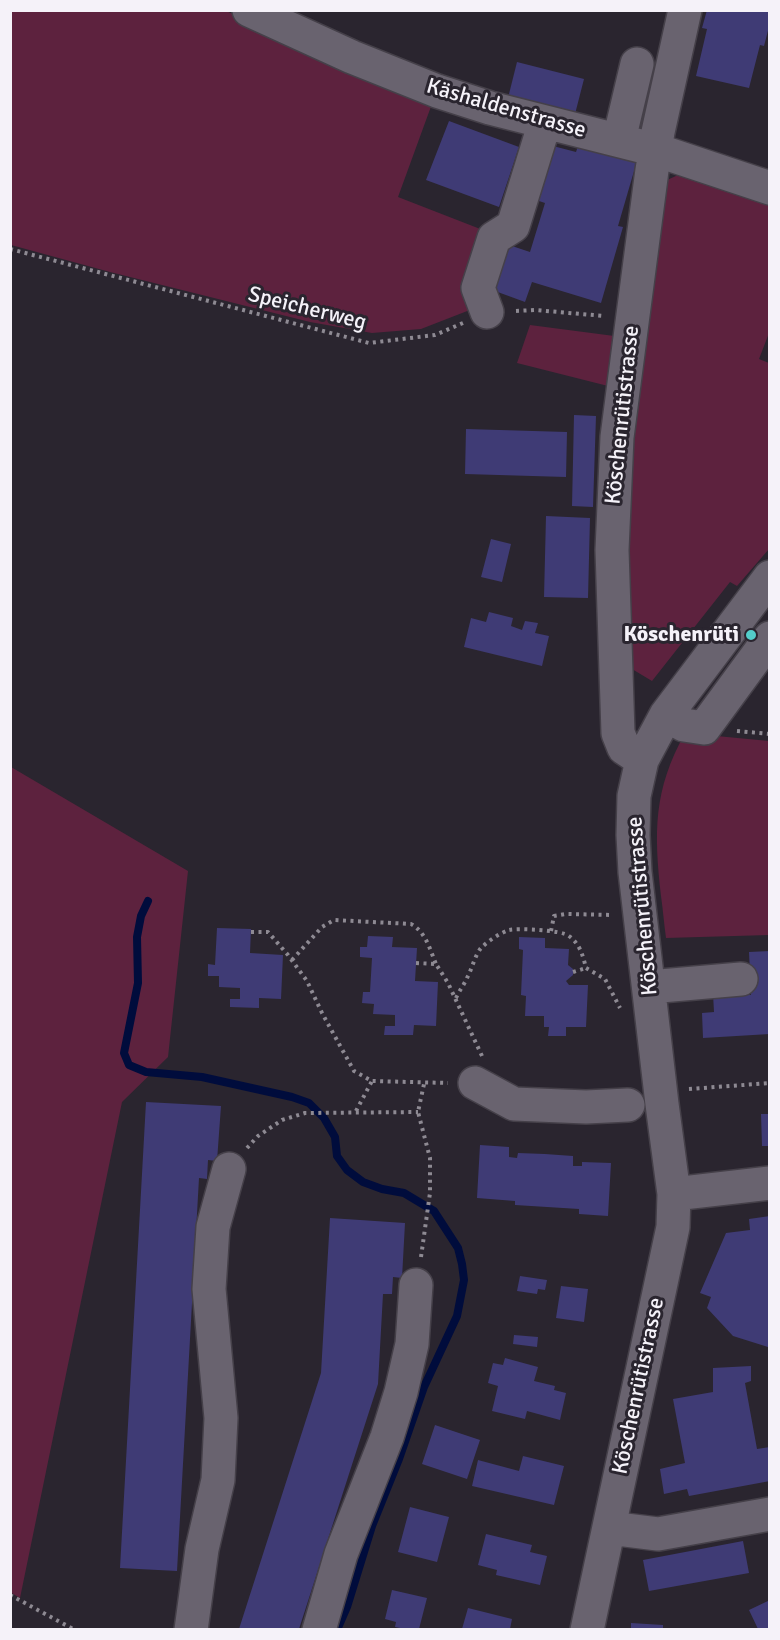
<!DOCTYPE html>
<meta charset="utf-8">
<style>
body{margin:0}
#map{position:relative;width:780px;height:1640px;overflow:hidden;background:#2a252f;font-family:Signika,sans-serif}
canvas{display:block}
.frame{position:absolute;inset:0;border:12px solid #f5f2f9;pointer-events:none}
</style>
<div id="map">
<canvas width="780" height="1640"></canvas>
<div class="frame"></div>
</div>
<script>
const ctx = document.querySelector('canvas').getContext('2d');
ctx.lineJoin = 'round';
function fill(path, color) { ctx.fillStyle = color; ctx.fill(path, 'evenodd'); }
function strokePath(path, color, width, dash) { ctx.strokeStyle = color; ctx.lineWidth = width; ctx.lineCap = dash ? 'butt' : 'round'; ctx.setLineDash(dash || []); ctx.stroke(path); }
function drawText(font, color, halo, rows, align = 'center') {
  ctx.font = font + ' Signika,sans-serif'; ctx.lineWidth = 6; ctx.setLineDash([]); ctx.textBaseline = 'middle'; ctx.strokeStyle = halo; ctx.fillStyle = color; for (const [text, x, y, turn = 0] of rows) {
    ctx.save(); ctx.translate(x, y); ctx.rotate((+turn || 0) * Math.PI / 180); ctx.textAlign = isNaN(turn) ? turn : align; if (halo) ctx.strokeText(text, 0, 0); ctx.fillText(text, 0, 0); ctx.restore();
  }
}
fill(new Path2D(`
 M 10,11 L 226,11 L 433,101 L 398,197 L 488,232 L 475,308 L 421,329 L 372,333 L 310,322 L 110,272 L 11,245 Z
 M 678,175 L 769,202 L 769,333 L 759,359 L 769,363 L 769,549 L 737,586 L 730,582 L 652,681 L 622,663 L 628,431 L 665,181 Z
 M 530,325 L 622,337 L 612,387 L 517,363 Z
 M 685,733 L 769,741 L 769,935 L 666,938 C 664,924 663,910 661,896 C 654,832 653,791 685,733 Z
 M 11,767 L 188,871 L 168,1057 L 122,1102 L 20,1598 L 10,1592 Z`), '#5d223e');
strokePath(new Path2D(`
 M 148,901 L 141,916 L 137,937 L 138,983 L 124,1053 L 129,1065 L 146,1072 L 202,1077 L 292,1097 L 309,1103 L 324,1118 L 335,1137 L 337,1156 L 347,1170 L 363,1182 L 382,1189 L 404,1193 L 434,1211 L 458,1248 L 462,1264 L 464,1280 L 457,1316 L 424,1387 L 399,1459 L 372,1526 L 347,1607 L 337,1630`), '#000c3c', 8);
fill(new Path2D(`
 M 707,10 L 770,10 L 770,23 L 764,46 L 760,45 L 749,88 L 696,76 L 707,29 L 702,28 Z
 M 517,62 L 584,79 L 574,118 L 507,102 Z
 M 449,121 L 519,147 L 499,207 L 426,180 Z
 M 581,137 L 639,154 L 618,226 L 623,227 L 601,303 L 532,282 L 525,302 L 484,287 L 500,242 L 530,252 L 545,203 L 536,200 L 553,146 L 576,152 Z
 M 574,415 L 596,416 L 593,507 L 572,506 Z
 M 466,429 L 567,432 L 566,477 L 465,474 Z
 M 546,516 L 590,518 L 588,598 L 544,597 Z
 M 491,539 L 511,544 L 502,582 L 481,577 Z
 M 489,612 L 513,618 L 511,626 L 522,630 L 525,621 L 538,623 L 535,633 L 549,636 L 542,666 L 464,647 L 471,618 L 486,622 Z
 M 217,928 L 251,929 L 250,953 L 283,955 L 281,999 L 259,998 L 259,1008 L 230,1007 L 230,999 L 240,999 L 240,988 L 219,987 L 219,976 L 208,976 L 208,964 L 215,965 Z
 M 368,936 L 393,937 L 392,947 L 417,948 L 415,981 L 438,982 L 436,1026 L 414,1025 L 413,1035 L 384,1035 L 385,1026 L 395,1026 L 395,1015 L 373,1014 L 374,1004 L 362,1003 L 363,992 L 370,992 L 372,958 L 360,957 L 360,947 L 367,947 Z
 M 519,937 L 545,938 L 545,948 L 569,949 L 568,965 L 573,969 L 573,975 L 566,981 L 569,985 L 588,985 L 586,1027 L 566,1027 L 566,1036 L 548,1036 L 549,1027 L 544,1027 L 544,1016 L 525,1016 L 526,996 L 521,995 L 523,950 L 519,949 Z
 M 770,951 L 770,1034 L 703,1038 L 702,1013 L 714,1012 L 713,994 L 751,995 L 749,952 Z
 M 146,1102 L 221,1106 L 217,1161 L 208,1160 L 207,1179 L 199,1178 L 177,1571 L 120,1568 Z
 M 761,1114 L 770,1114 L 770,1146 L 762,1146 Z
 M 480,1145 L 509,1147 L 509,1157 L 517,1158 L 518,1153 L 545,1154 L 573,1156 L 573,1166 L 582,1166 L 582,1162 L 611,1163 L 608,1216 L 579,1214 L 579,1209 L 515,1205 L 515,1201 L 477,1198 Z
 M 770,1216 L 770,1341 L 768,1347 L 733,1336 L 707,1308 L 711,1297 L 700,1293 L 726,1233 L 750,1230 L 749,1219 Z
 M 330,1218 L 405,1223 L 402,1278 L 393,1277 L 392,1294 L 383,1294 L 378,1384 L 299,1629 L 239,1629 L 321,1373 Z
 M 520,1276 L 547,1280 L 545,1290 L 538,1289 L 537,1294 L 517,1291 Z
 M 561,1286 L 588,1289 L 584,1322 L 556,1318 Z
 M 514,1335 L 538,1337 L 537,1347 L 513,1344 Z
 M 505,1358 L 538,1367 L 534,1381 L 555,1386 L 554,1390 L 566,1393 L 560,1420 L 527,1411 L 525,1419 L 492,1411 L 498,1386 L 488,1383 L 493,1363 L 503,1365 Z
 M 751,1366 L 751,1381 L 745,1383 L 757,1449 L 770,1447 L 770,1481 L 689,1496 L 687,1489 L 664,1494 L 660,1469 L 685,1463 L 673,1399 L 713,1392 L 713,1368 Z
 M 435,1425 L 480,1440 L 467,1479 L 422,1464 Z
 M 523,1456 L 564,1466 L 554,1505 L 472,1486 L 478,1460 L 519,1471 Z
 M 410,1507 L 449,1517 L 437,1562 L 398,1552 Z
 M 486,1534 L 532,1545 L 530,1552 L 547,1556 L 540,1585 L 496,1575 L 497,1570 L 478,1565 Z
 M 743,1541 L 749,1573 L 649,1591 L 643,1560 Z
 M 392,1590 L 427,1598 L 419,1629 L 405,1629 L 395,1627 L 396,1622 L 385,1619 Z
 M 770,1600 L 770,1629 L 758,1629 L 749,1610 Z
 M 468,1608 L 512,1619 L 510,1629 L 462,1629 Z
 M 631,1623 L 663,1625 L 663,1629 L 631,1629 Z`), '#3f3b75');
const minor = new Path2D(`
 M 249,10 L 352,57 L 437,91 L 490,108 L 656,150 L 770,188
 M 619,140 L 637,64
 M 487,312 L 478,288 L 494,238 L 513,226 L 545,122
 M 666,715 L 684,725 L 704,728 L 770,638
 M 642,760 L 624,748 L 618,733 L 612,550 L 617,437 L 652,170 L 658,132 L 685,10
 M 649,987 L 741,979
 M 475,1083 L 514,1104 L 586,1107 L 628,1105
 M 674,1194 L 770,1183
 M 609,1528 L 658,1534 L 770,1514
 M 191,1630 L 202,1549 L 218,1480 L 221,1418 L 209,1289 L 213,1227 L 229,1169
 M 319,1630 L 341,1554 L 387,1437 L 401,1392 L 412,1344 L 416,1285
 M 587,1630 L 673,1227 L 674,1194 L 662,1104 L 635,872 L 633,835 L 634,796 L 642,760 L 666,715 L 770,577`);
strokePath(minor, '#454049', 36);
strokePath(new Path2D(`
 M 10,249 L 369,343 L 435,335 L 463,323
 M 516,311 L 535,310 L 604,316
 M 737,731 L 770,734
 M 551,931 L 554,916 L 566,914 L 613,915
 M 251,932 L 268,932 L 288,955 L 307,981 L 322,1013 L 354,1071 L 372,1081 L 448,1083
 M 292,960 L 322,927 L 334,920 L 411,924 C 426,932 430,950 436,964
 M 416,963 L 436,964 L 448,983 L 482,1056
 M 573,972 L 586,968
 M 456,998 C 459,991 464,985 467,978 C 472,969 475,955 481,948 C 488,941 500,933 509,930 C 518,928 562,930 569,936 C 580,944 583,956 586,968 L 605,979 L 620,1008
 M 689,1089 L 770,1083
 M 356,1111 L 372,1081
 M 247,1148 L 258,1136 L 282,1120 L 305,1113 L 418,1112
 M 421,1257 L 430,1193 L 430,1158 L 418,1112 L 424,1084
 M 10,1595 L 75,1630`), '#8e8a93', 4, [3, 4.5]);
strokePath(minor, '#69636f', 33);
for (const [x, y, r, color] of [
 [751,635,6,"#53cdca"]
]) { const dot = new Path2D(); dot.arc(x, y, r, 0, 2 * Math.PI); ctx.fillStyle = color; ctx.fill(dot); strokePath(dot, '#2a252f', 2); }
drawText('22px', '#f5f2f9', '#2a252f', [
 ["Käshaldenstrasse",506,109,16],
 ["Speicherweg",307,309,14],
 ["Köschenrütistrasse",623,415,-84],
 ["Köschenrütistrasse",643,906,-95],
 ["Köschenrütistrasse",639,1386,-78]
]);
drawText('bold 22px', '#f5f2f9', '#2a252f', [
 ["Köschenrüti",739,635]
], 'right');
</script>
